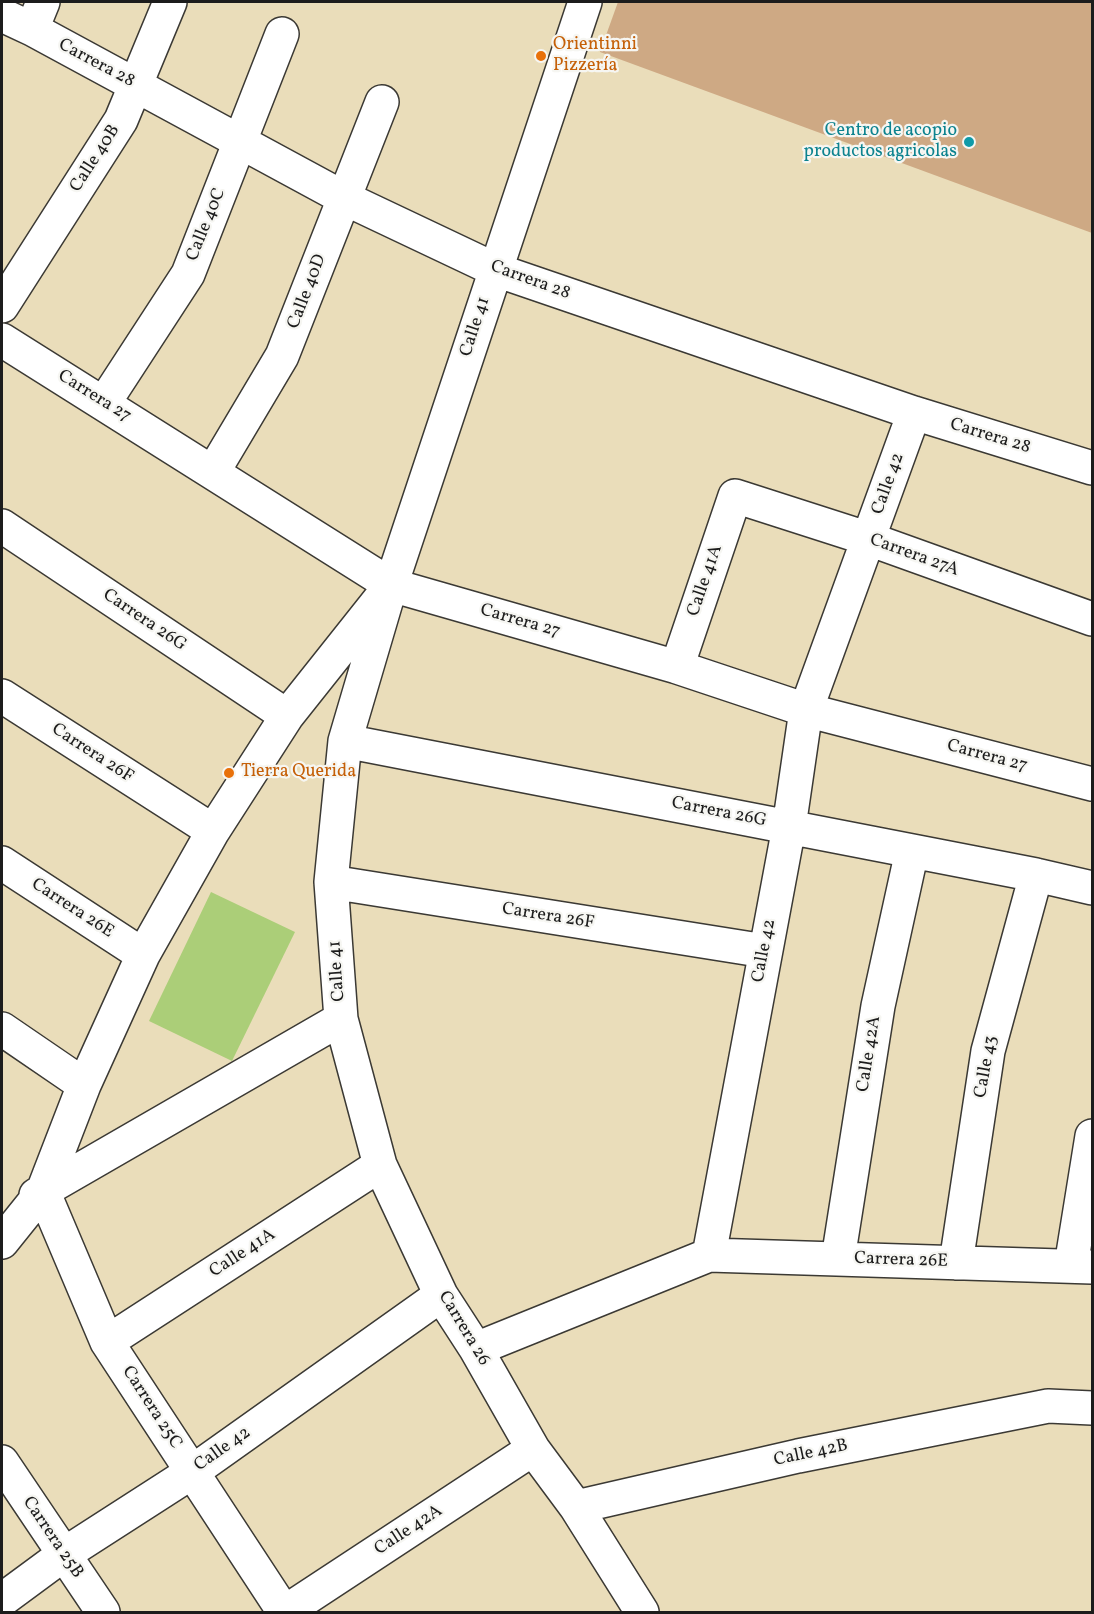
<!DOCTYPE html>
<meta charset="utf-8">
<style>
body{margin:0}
#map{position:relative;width:1094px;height:1614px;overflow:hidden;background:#eaddba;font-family:Vollkorn,serif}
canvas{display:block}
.frame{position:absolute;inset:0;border:3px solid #1c1c1c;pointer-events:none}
</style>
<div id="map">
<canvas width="1094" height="1614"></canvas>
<div class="frame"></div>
</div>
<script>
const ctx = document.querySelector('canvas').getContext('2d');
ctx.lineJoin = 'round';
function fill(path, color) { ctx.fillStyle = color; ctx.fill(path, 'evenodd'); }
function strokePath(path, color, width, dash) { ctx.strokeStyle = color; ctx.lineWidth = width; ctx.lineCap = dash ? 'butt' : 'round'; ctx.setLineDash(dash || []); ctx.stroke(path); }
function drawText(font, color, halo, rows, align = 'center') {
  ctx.font = font + ' Vollkorn,serif'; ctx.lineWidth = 4.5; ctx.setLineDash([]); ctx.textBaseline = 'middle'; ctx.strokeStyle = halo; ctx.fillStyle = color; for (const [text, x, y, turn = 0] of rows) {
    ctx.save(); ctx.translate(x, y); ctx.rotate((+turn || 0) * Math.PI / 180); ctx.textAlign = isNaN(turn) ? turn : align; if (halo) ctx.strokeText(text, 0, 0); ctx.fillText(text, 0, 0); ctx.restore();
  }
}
fill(new Path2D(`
 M 211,892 L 295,932 L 232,1061 L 149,1021 Z`), '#abce78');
fill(new Path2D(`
 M 618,2 L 1092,2 L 1092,233 L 600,52 Z`), '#cea984');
const minor = new Path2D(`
 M 585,2 L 391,585 L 345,741 L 331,882 L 341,1019 L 380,1165 L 441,1295 L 476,1349 L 533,1449 L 576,1507 L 642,1612
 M 2,15 L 32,29 L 344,198 L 496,270 L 914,413 L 1092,468
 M 32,29 L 43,2
 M 2,306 L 121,120 L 170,2
 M 2,340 L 391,585 L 677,667 L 806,710 L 1092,784
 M 104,403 L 188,274 L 282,34
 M 213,472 L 282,356 L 382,102
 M 2,526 L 287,716
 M 677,667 L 735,496 L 869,539 L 1092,619
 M 2,696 L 213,831
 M 345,741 L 1036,875 L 1092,888
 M 2,863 L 143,955
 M 331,882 L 765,951
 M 2,1029 L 84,1085
 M 43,1191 L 107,1342 L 284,1612
 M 36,1195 L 341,1019
 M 2,1242 L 43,1191 L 84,1085 L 143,955 L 213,831 L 287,716 L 380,599
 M 709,1255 L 789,827 L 806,710 L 914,413
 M 838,1259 L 878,1006 L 912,851
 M 956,1263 L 988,1051 L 1036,875
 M 1071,1266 L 1092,1136
 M 107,1342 L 380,1165
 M 476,1349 L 709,1255 L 1092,1267
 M 2,1462 L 103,1612
 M 576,1507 L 798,1456 L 1048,1406 L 1092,1408
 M 2,1600 L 63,1555 L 192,1472 L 441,1295
 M 285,1612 L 533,1449`);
strokePath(minor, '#3b3934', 36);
strokePath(minor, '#fff', 33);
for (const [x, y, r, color] of [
 [541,56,6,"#e8710a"],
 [969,142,6,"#0f9aa8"],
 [229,773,6,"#e8710a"]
]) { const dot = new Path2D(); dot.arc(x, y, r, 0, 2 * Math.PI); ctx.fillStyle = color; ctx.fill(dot); strokePath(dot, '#f6f6f2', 2); }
drawText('18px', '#c56008', '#f6f6f2', [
 ["Orientinni",553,46],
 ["Pizzería",553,67],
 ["Tierra Querida",241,773]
], 'left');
drawText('18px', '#1c1c1c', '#f6f6f2', [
 ["Carrera 28",96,64,28],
 ["Calle 40B",96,159,-57],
 ["Calle 40C",207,225,-68],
 ["Carrera 28",530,281,20],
 ["Calle 40D",308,292,-69],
 ["Calle 41",476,327,-72],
 ["Carrera 27",94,397,32],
 ["Carrera 28",990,437,17],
 ["Calle 42",889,484,-70],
 ["Carrera 27A",914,556,20],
 ["Calle 41A",706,581,-71],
 ["Carrera 26G",144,621,34],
 ["Carrera 27",520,622,16],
 ["Carrera 26F",92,754,33],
 ["Carrera 27",987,757,15],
 ["Carrera 26G",719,813,11],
 ["Carrera 26E",72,909,33],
 ["Carrera 26F",548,917,9],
 ["Calle 42",765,951,-79],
 ["Calle 41",338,971,-94],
 ["Calle 42A",870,1054,-81],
 ["Calle 43",987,1067,-80],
 ["Calle 41A",243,1254,-33],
 ["Carrera 26E",901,1261,2],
 ["Carrera 26",463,1329,59],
 ["Carrera 25C",151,1408,57],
 ["Calle 42",223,1450,-35],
 ["Calle 42B",811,1454,-12],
 ["Calle 42A",409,1531,-33],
 ["Carrera 25B",52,1538,56]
]);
drawText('18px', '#0d838f', '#f6f6f2', [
 ["Centro de acopio",957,132],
 ["productos agricolas",957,153]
], 'right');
</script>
